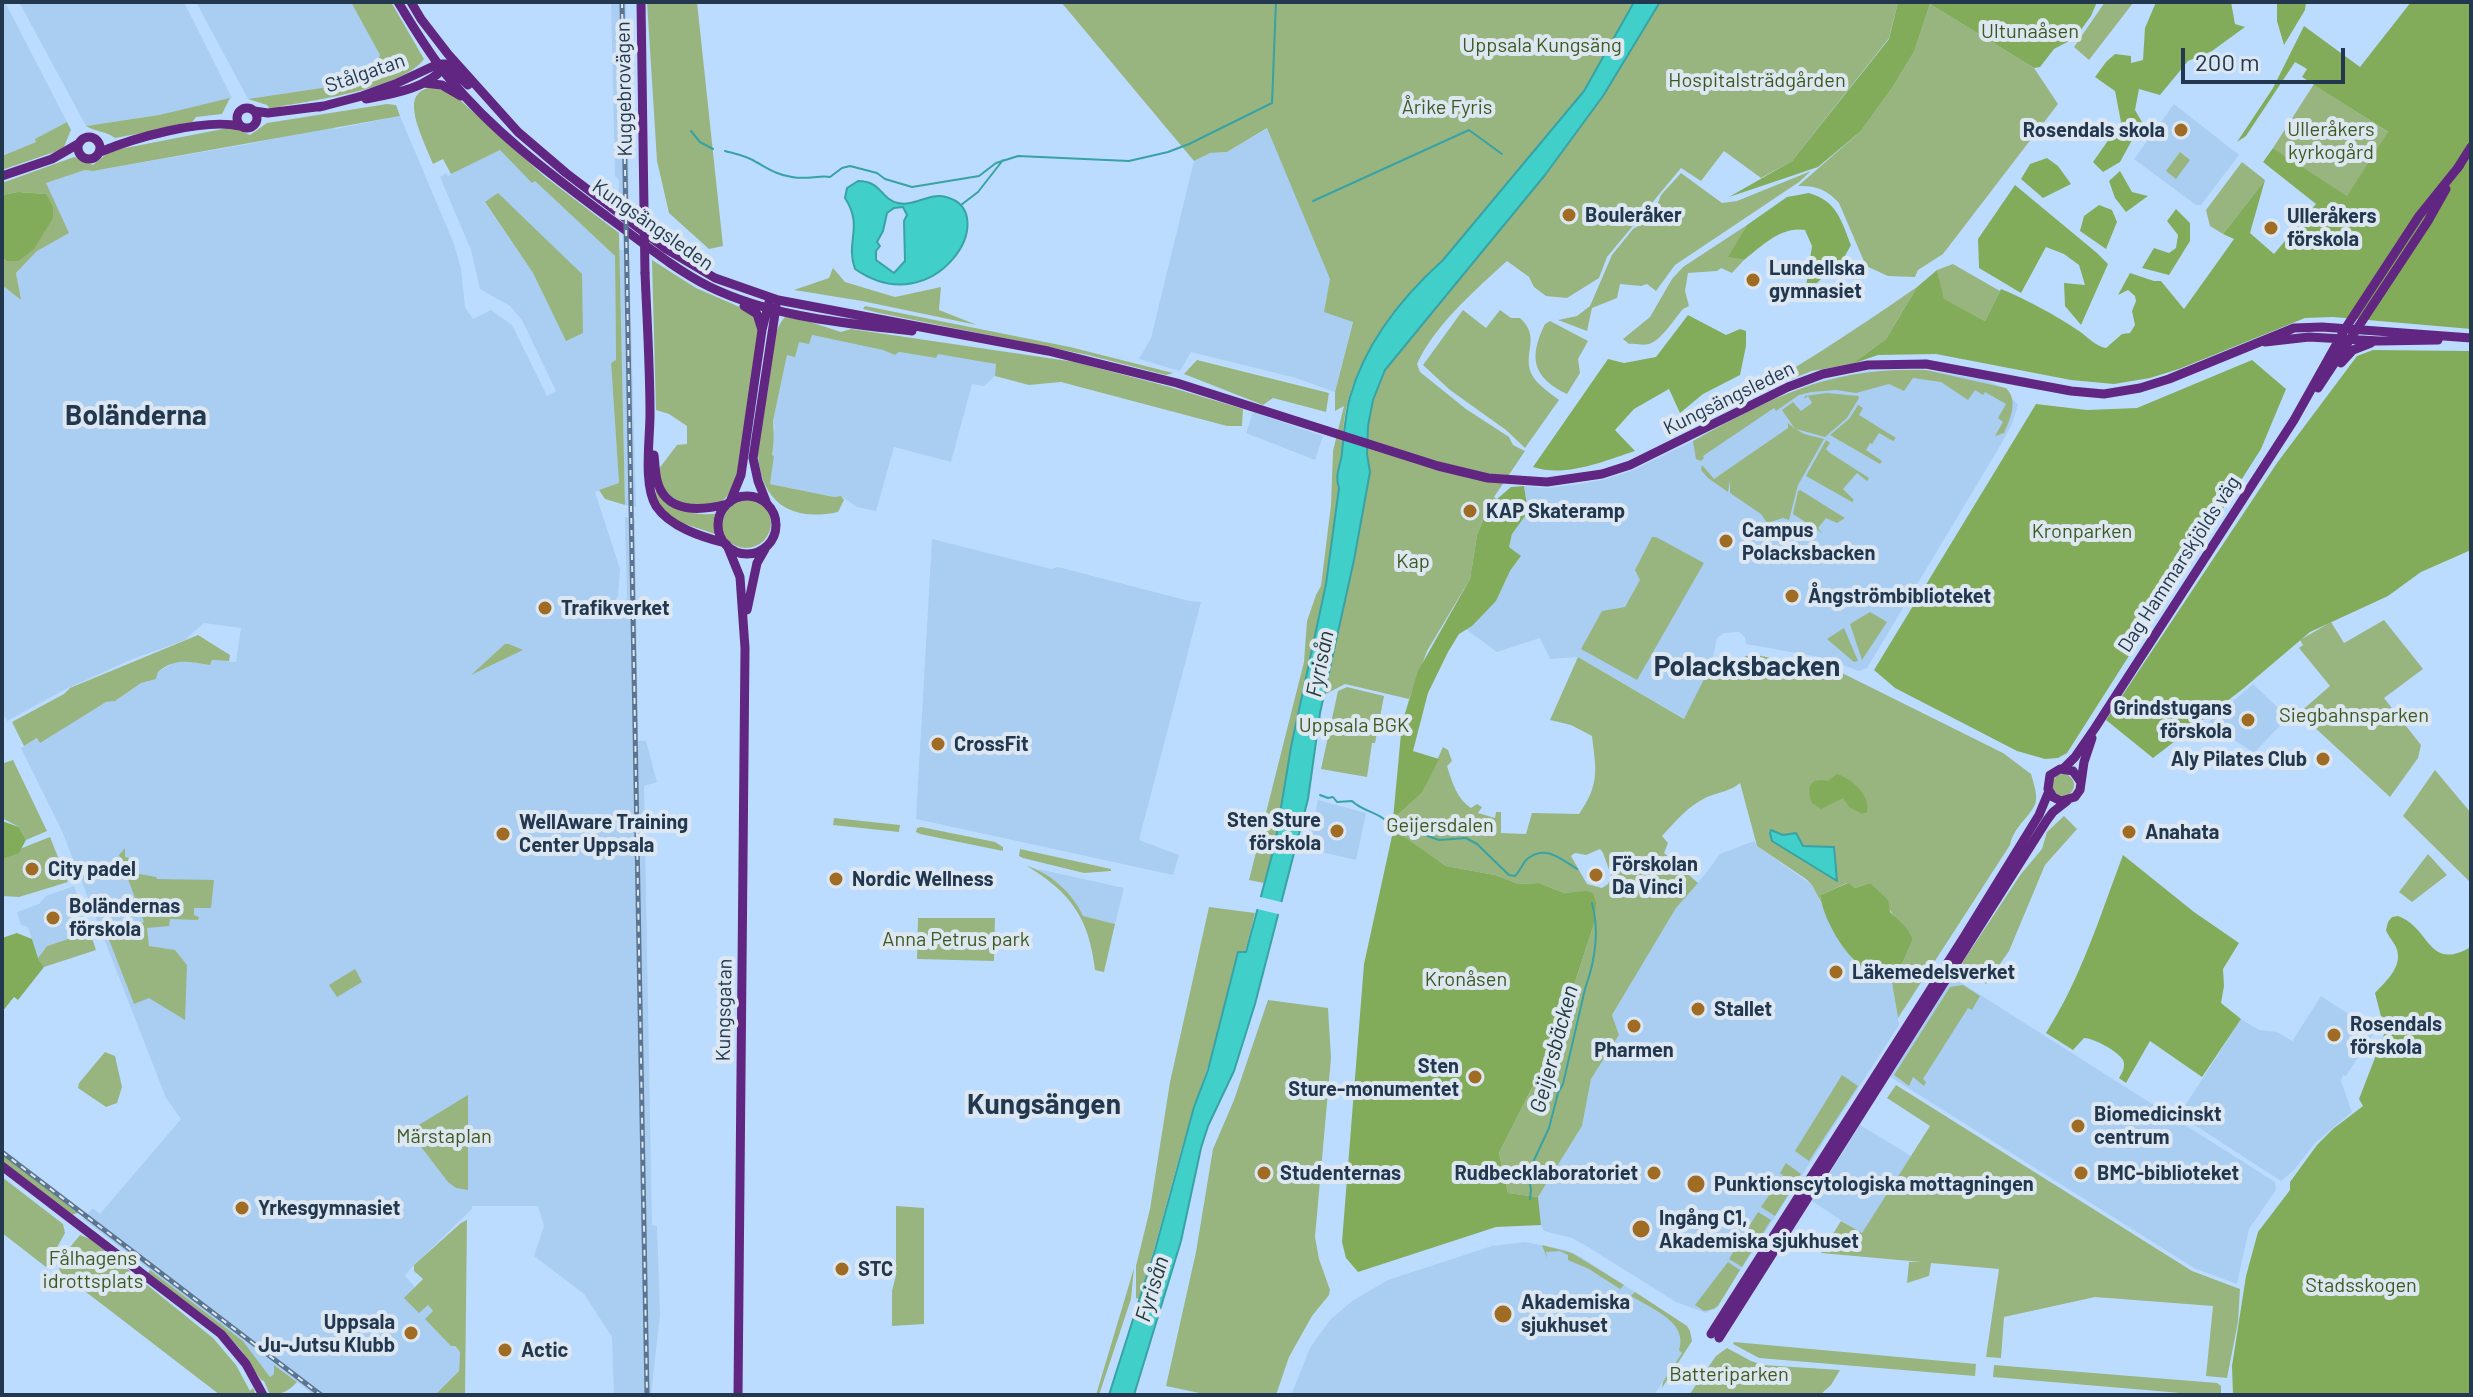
<!DOCTYPE html>
<meta charset="utf-8">
<style>
body{margin:0}
#map{position:relative;width:2473px;height:1397px;overflow:hidden;background:#bcdcff;font-family:Barlow,sans-serif}
canvas{display:block}
.frame{position:absolute;inset:0;border:4px solid #23384f;pointer-events:none}
.scale{position:absolute;left:2181px;top:48px;width:164px;height:36px;box-sizing:border-box;border:4px solid #23384f;border-top:0;padding-left:10px;font-size:24px;line-height:28px;white-space:nowrap;color:#23384f;-webkit-text-stroke:6px #dce7f2;paint-order:stroke}
</style>
<div id="map">
<canvas width="2473" height="1397"></canvas>
<div class="frame"></div>
<div class="scale">200 m</div>
</div>
<script>
const ctx = document.querySelector('canvas').getContext('2d');
ctx.lineJoin = 'round';
function fill(path, color) { ctx.fillStyle = color; ctx.fill(path, 'evenodd'); }
function strokePath(path, color, width, dash) { ctx.strokeStyle = color; ctx.lineWidth = width; ctx.lineCap = dash ? 'butt' : 'round'; ctx.setLineDash(dash || []); ctx.stroke(path); }
function drawText(font, color, halo, rows, align = 'center') {
  ctx.font = font + ' Barlow,sans-serif'; ctx.lineWidth = 8; ctx.setLineDash([]); ctx.textBaseline = 'middle'; ctx.strokeStyle = halo; ctx.fillStyle = color; for (const [text, x, y, turn = 0] of rows) {
    ctx.save(); ctx.translate(x, y); ctx.rotate((+turn || 0) * Math.PI / 180); ctx.textAlign = isNaN(turn) ? turn : align; if (halo) ctx.strokeText(text, 0, 0); ctx.fillText(text, 0, 0); ctx.restore();
  }
}
fill(new Path2D(`
 M 2,2 L 5,2 L 67,122 L 36,139 L 36,142 L 2,156 Z
 M 19,2 L 184,2 L 232,98 L 159,115 L 86,126 Z
 M 196,2 L 353,2 L 380,55 L 368,81 L 248,99 Z
 M 611,2 L 626,2 L 629,199 L 619,199 L 619,180 L 615,176 Z
 M 2174,104 L 2239,155 L 2201,205 L 2196,205 L 2134,159 Z
 M 400,116 L 454,244 L 461,269 L 465,307 L 473,319 L 491,310 L 512,325 L 547,396 L 556,391 L 522,320 L 510,306 L 480,289 L 471,250 L 440,177 L 446,173 L 448,176 L 466,165 L 500,150 L 532,182 L 534,180 L 615,256 L 616,361 L 611,364 L 619,483 L 595,492 L 620,569 L 618,596 L 612,607 L 621,612 L 627,597 L 625,517 L 635,519 L 638,741 L 646,741 L 657,782 L 644,786 L 652,1225 L 657,1226 L 660,1314 L 651,1395 L 614,1395 L 612,1337 L 584,1294 L 534,1256 L 544,1226 L 538,1206 L 472,1206 L 472,1209 L 411,1268 L 405,1276 L 415,1287 L 405,1298 L 428,1305 L 433,1311 L 426,1319 L 460,1352 L 459,1371 L 435,1395 L 314,1395 L 275,1365 L 274,1374 L 270,1377 L 243,1341 L 83,1219 L 93,1208 L 100,1214 L 181,1119 L 166,1098 L 62,831 L 21,748 L 38,738 L 40,742 L 106,702 L 115,701 L 141,683 L 156,679 L 158,672 L 173,663 L 183,660 L 209,665 L 211,660 L 236,662 L 241,628 L 204,623 L 185,640 L 130,660 L 64,690 L 7,721 L 2,711 L 2,285 L 20,299 L 16,273 L 37,251 L 46,183 L 85,170 L 93,171 L 249,144 L 333,126 L 335,129 ZM 498,194 L 566,340 L 533,273 L 485,203 Z
 M 1273,125 L 1356,308 L 1335,392 L 1296,378 L 1191,352 L 1180,371 L 1139,359 L 1151,338 L 1194,161 L 1210,153 L 1227,152 Z
 M 619,250 L 629,250 L 636,507 L 625,505 Z
 M 811,335 L 884,350 L 895,355 L 898,352 L 936,358 L 937,353 L 997,364 L 995,376 L 984,386 L 972,384 L 951,462 L 894,447 L 876,511 L 857,507 L 841,496 L 834,497 L 770,484 L 774,456 L 771,455 L 771,449 L 775,426 L 773,421 L 787,355 L 799,342 Z
 M 1926,370 L 1985,380 L 2002,387 L 2018,405 L 2012,424 L 2000,446 L 1867,668 L 1859,671 L 1824,658 L 1746,644 L 1745,637 L 1739,632 L 1724,633 L 1717,638 L 1713,657 L 1707,664 L 1706,675 L 1685,719 L 1578,657 L 1550,659 L 1540,638 L 1497,652 L 1466,629 L 1496,601 L 1510,571 L 1521,557 L 1509,547 L 1512,534 L 1528,512 L 1524,486 L 1547,488 L 1573,485 L 1602,480 L 1631,471 L 1806,386 L 1824,380 L 1868,371 Z
 M 1253,412 L 1323,436 L 1315,460 L 1246,433 Z
 M 932,539 L 1051,569 L 1058,567 L 1189,601 L 1201,602 L 1139,840 L 1179,855 L 1173,875 L 916,819 Z
 M 2253,684 L 2288,717 L 2254,753 L 2208,723 Z
 M 1318,800 L 1366,813 L 1356,860 L 1308,849 Z
 M 1754,841 L 1757,846 L 1812,885 L 1842,945 L 1853,960 L 1878,975 L 1891,977 L 1899,1025 L 1718,1305 L 1706,1313 L 1676,1302 L 1588,1247 L 1572,1238 L 1544,1231 L 1541,1225 L 1538,1197 L 1582,1126 L 1591,1079 L 1619,1035 L 1612,1015 L 1676,908 L 1706,873 L 1720,854 Z
 M 1038,869 L 1124,888 L 1115,924 L 1083,916 L 1063,888 Z
 M 74,886 L 91,930 L 90,933 L 47,946 L 38,958 L 28,927 L 21,925 L 17,912 L 39,904 L 46,896 Z
 M 1952,977 L 2275,1182 L 2276,1190 L 2249,1229 L 2237,1284 L 2194,1268 L 1889,1076 Z
 M 2321,996 L 2375,1031 L 2346,1076 L 2343,1075 L 2341,1081 L 2352,1112 L 2315,1143 L 2294,1170 L 2281,1181 L 2179,1115 L 2241,1019 L 2259,1030 L 2277,1032 L 2294,1042 L 2293,1040 Z
 M 1860,1125 L 1911,1156 L 1862,1234 L 1812,1201 Z
 M 1525,1242 L 1566,1250 L 1581,1257 L 1687,1326 L 1692,1339 L 1654,1395 L 1291,1395 L 1310,1348 L 1330,1320 L 1352,1301 L 1388,1280 L 1492,1246 Z`), '#aacdf2');
fill(new Path2D(`
 M 351,2 L 391,2 L 424,59 C 403,88 317,100 282,106 L 271,111 L 267,105 L 248,99 L 368,81 L 380,55 Z
 M 647,2 L 697,2 L 723,246 L 709,249 L 669,213 L 657,161 Z
 M 1061,2 L 1646,2 L 1601,80 L 1443,260 C 1397,302 1353,358 1344,421 C 1343,431 1343,442 1342,452 C 1341,465 1334,475 1339,488 L 1326,584 L 1291,747 L 1275,844 L 1264,883 L 1249,880 L 1304,662 L 1307,621 L 1316,595 L 1321,586 L 1331,505 L 1333,451 L 1344,406 L 1335,411 L 1335,392 L 1353,322 L 1324,312 L 1330,279 L 1267,128 L 1227,152 L 1210,153 L 1194,161 Z
 M 1660,2 L 1898,2 L 1889,38 L 1792,161 L 1761,178 L 1724,151 L 1701,181 L 1681,168 L 1607,257 L 1599,278 L 1567,298 L 1546,296 L 1534,287 L 1529,277 L 1507,261 C 1476,289 1434,326 1417,364 L 1420,372 L 1466,409 L 1509,437 L 1513,445 L 1525,451 L 1494,497 L 1497,499 L 1483,520 L 1477,535 L 1470,579 L 1427,651 L 1409,699 L 1345,684 L 1324,695 C 1340,623 1357,551 1369,478 C 1371,469 1368,462 1367,453 C 1366,425 1371,395 1385,370 L 1545,175 L 1603,96 Z
 M 2105,2 L 2133,3 L 2089,60 L 2074,47 Z
 M 1930,4 L 2034,68 L 2058,104 L 1943,254 L 1918,270 L 1915,277 L 1888,276 L 1866,266 L 1839,203 C 1828,190 1815,185 1798,186 L 1861,131 L 1892,88 L 1914,52 Z
 M 2314,84 L 2389,133 L 2347,197 L 2273,148 Z
 M 430,87 L 443,90 L 461,101 L 544,176 L 619,233 L 625,505 L 605,499 L 599,490 L 619,483 L 611,363 L 616,360 L 615,256 L 535,181 L 532,183 L 500,150 L 451,174 L 443,159 L 433,164 C 427,148 405,107 418,94 C 421,90 426,89 430,87 Z
 M 230,98 L 222,114 L 196,117 L 191,124 L 115,138 C 106,131 96,132 86,126 L 159,115 Z
 M 387,104 L 396,105 L 400,116 L 93,171 L 85,170 L 46,183 L 69,233 L 37,251 L 16,273 L 21,300 L 2,285 L 2,256 L 6,261 L 19,261 L 34,248 L 46,194 L 18,192 L 2,195 L 2,183 L 74,157 L 93,165 L 110,151 L 233,127 L 250,135 L 267,123 Z
 M 67,122 L 71,130 L 63,149 L 2,170 L 2,156 L 36,142 L 35,139 Z
 M 2180,152 L 2190,160 L 2176,179 L 2166,171 Z
 M 2242,162 L 2265,180 L 2223,234 L 2210,226 L 2206,210 Z
 M 1811,171 L 1799,182 L 1675,265 L 1656,291 L 1647,284 L 1641,286 L 1620,284 L 1617,298 L 1592,308 L 1587,331 L 1558,320 L 1577,316 L 1590,306 L 1612,255 L 1633,229 L 1652,218 L 1661,195 L 1681,173 L 1722,203 L 1737,201 Z
 M 498,193 L 582,274 L 583,333 L 566,341 L 533,273 L 485,202 Z
 M 1747,225 L 1729,257 L 1744,260 L 1732,273 L 1721,268 L 1717,271 L 1688,273 L 1685,291 L 1689,306 L 1683,309 C 1674,319 1662,340 1649,344 C 1642,346 1636,343 1629,344 L 1623,339 L 1650,317 L 1672,279 L 1683,267 Z
 M 652,260 L 696,288 L 751,312 L 757,319 L 759,328 C 755,357 751,385 747,414 C 743,441 744,473 727,496 C 713,515 680,507 667,492 C 661,486 660,478 658,470 L 677,445 L 687,444 L 687,426 L 669,414 L 656,410 Z
 M 1953,264 L 2000,291 L 1985,321 L 1943,299 L 1937,270 Z
 M 833,268 L 845,282 L 895,297 L 941,287 L 939,310 L 977,325 L 862,301 L 794,290 L 829,278 Z
 M 1917,287 L 1886,339 L 1852,364 L 1812,371 L 1781,383 L 1720,414 L 1719,412 C 1788,374 1852,332 1917,287 Z
 M 865,306 L 1070,347 L 1173,373 L 1166,375 L 1088,355 L 879,313 L 863,309 Z
 M 1463,310 L 1486,328 L 1500,310 L 1511,318 L 1520,318 C 1541,337 1523,352 1531,373 C 1536,384 1550,393 1559,400 L 1525,448 L 1506,430 L 1450,390 L 1423,365 Z
 M 785,317 L 804,320 L 841,332 L 851,329 L 1075,362 L 1170,387 L 1243,409 L 1242,426 L 1227,426 L 1061,382 L 1029,385 L 995,376 L 996,364 L 938,354 L 936,358 L 899,352 L 895,355 L 883,350 L 812,335 L 809,344 L 799,342 L 795,357 L 787,355 L 773,421 C 774,430 774,444 772,455 L 774,456 L 770,484 L 834,497 L 841,496 L 844,500 L 838,512 C 777,525 752,487 759,430 C 761,417 766,402 768,388 C 771,367 770,333 785,317 Z
 M 1550,321 L 1588,341 L 1578,359 L 1580,373 L 1567,394 C 1533,378 1528,358 1545,324 Z
 M 1197,360 L 1329,393 L 1326,412 L 1273,398 L 1263,405 L 1184,374 Z
 M 1926,370 L 2006,388 C 2019,401 2010,419 2004,433 L 1995,436 L 2003,422 L 1998,418 L 2006,404 L 1985,392 L 1983,395 L 1975,390 L 1968,400 L 1941,382 L 1913,378 L 1904,391 L 1889,384 L 1856,393 L 1836,390 L 1811,392 L 1799,395 L 1776,411 L 1774,408 L 1703,456 L 1704,458 L 1701,461 L 1696,459 L 1693,441 C 1775,396 1829,367 1926,370 Z
 M 1827,393 L 1858,396 L 1859,398 L 1847,418 L 1825,437 L 1796,429 L 1804,434 L 1824,439 L 1798,485 L 1789,520 L 1783,518 L 1767,523 L 1761,514 L 1730,493 L 1730,480 L 1728,492 L 1708,478 L 1701,470 L 1702,465 L 1714,479 L 1788,428 L 1788,423 L 1795,429 L 1782,410 L 1793,402 L 1801,411 L 1812,403 L 1808,396 L 1804,399 L 1805,396 Z
 M 1858,405 L 1863,408 L 1859,415 L 1896,438 L 1893,441 L 1879,433 L 1872,444 L 1870,443 L 1866,450 L 1882,461 L 1880,464 L 1830,435 L 1849,419 Z
 M 1826,440 L 1830,443 L 1826,449 L 1830,453 L 1869,478 L 1867,481 L 1857,473 L 1843,489 L 1854,500 L 1852,502 L 1806,476 Z
 M 654,463 C 657,502 681,519 720,513 L 718,535 C 668,517 654,523 654,463 Z
 M 1800,490 L 1845,518 L 1837,523 L 1826,518 L 1818,528 L 1822,533 L 1793,514 L 1798,491 Z
 M721 523a25 25 0 1 1 50 0a25 25 0 1 1-50 0Z
 M 1652,537 L 1656,537 L 1704,563 L 1637,680 L 1581,649 L 1602,611 L 1625,607 L 1640,580 L 1635,570 Z
 M 1870,612 L 1887,622 L 1862,660 L 1850,624 Z
 M 2384,620 L 2423,669 L 2384,698 L 2421,745 L 2418,758 L 2390,797 L 2299,713 L 2330,686 L 2299,648 L 2303,645 L 2300,640 L 2331,622 L 2344,643 Z
 M 1844,628 L 1858,661 L 1854,662 L 1827,639 Z
 M 198,635 L 230,655 L 229,661 L 212,660 L 210,665 C 190,662 175,657 158,672 L 156,679 L 141,683 L 115,701 L 106,702 L 40,743 L 37,738 L 24,746 L 12,722 L 64,694 L 70,688 Z
 M 505,644 L 509,644 L 523,650 L 471,675 Z
 M 1757,655 L 1842,673 L 2003,753 L 2031,774 C 2033,781 2037,792 2036,800 C 2035,813 2014,825 2010,845 L 1898,1018 L 1891,977 L 1896,978 L 1913,939 L 1908,929 L 1897,920 L 1870,883 L 1855,888 L 1847,883 L 1820,895 L 1821,902 L 1812,885 L 1806,879 L 1757,846 L 1740,783 C 1730,792 1717,792 1705,798 C 1687,807 1675,822 1662,836 L 1668,843 L 1664,853 L 1698,883 L 1676,908 L 1612,1015 L 1619,1035 L 1591,1079 L 1582,1126 L 1538,1197 L 1508,1193 L 1499,1153 L 1556,1040 L 1594,924 L 1582,892 L 1564,893 L 1539,883 L 1519,884 L 1495,875 L 1446,866 L 1401,836 L 1397,832 L 1393,819 L 1422,793 L 1443,747 L 1448,750 L 1452,761 L 1447,766 C 1452,782 1457,799 1471,808 L 1477,804 L 1482,807 L 1478,813 L 1495,818 L 1496,812 L 1501,812 L 1501,833 L 1526,834 L 1532,813 L 1579,814 C 1600,784 1596,770 1592,736 L 1571,725 L 1550,720 L 1578,657 L 1684,719 L 1706,675 L 1726,662 L 1735,662 L 1746,656 ZM 1600,849 L 1603,853 L 1611,875 L 1608,884 L 1602,888 L 1587,884 L 1571,856 L 1575,853 L 1586,855 Z
 M 1347,687 L 1384,696 L 1375,743 L 1372,743 L 1367,777 L 1321,769 L 1338,691 Z
 M 2,759 L 4,763 L 13,760 L 47,831 L 26,840 L 19,827 L 2,818 Z
 M 2435,770 L 2471,813 L 2471,883 L 2403,816 Z
 M2052 785a11 11 0 1 1 22 0a11 11 0 1 1-22 0Z
 M 2064,816 L 2077,829 L 2045,865 L 2009,951 L 1986,984 L 1962,963 L 2021,874 L 2042,849 L 2047,832 Z
 M 834,818 L 900,825 L 899,832 L 833,825 Z
 M 921,827 L 995,842 L 1003,847 L 1003,851 L 920,834 L 916,832 L 917,828 Z
 M 50,837 L 68,882 L 19,897 L 2,896 L 2,856 Z
 M 125,848 L 125,857 L 129,858 L 134,873 L 156,877 L 157,879 L 214,880 L 211,908 L 194,908 L 194,915 L 199,917 L 198,920 L 170,919 L 169,926 L 147,928 L 149,946 L 175,950 L 187,965 L 185,1020 L 149,998 L 134,1004 L 108,937 L 144,922 L 119,855 Z
 M 1020,849 L 1111,869 L 1111,871 L 1084,873 L 1023,858 L 1019,856 Z
 M 2428,854 L 2447,875 L 2412,902 L 2399,892 Z
 M 1027,866 C 1051,873 1073,894 1083,916 L 1115,924 L 1104,972 L 1095,970 C 1089,918 1071,893 1027,866 Z
 M 1209,907 L 1255,913 C 1240,979 1216,1042 1195,1105 C 1174,1169 1160,1235 1139,1299 L 1136,1298 L 1136,1266 L 1150,1209 L 1170,1082 Z
 M 918,918 L 995,918 L 994,961 L 917,959 Z
 M 90,932 L 96,950 L 44,967 L 38,958 L 47,946 Z
 M 355,969 L 362,982 L 337,997 L 329,985 Z
 M 1963,985 L 1980,996 L 1972,1010 L 1968,1008 L 1923,1079 L 1926,1082 L 1924,1086 L 1913,1077 L 1909,1086 L 1894,1075 L 1950,987 Z
 M 1268,1000 L 1328,1008 L 1331,1058 L 1315,1237 L 1319,1259 L 1330,1290 L 1329,1295 L 1312,1316 L 1289,1357 L 1276,1395 L 1209,1395 L 1166,1386 L 1196,1252 L 1213,1149 L 1234,1100 Z
 M 105,1052 L 115,1056 L 122,1087 L 117,1103 L 106,1107 L 78,1088 L 79,1083 Z
 M 1842,1075 L 1858,1086 L 1809,1161 L 1795,1151 Z
 M 1896,1085 L 2192,1271 L 2240,1289 L 2238,1322 L 2227,1378 L 2206,1376 L 2213,1306 L 2095,1297 L 2004,1317 L 2001,1358 L 1986,1357 L 1999,1269 L 1931,1263 L 1929,1276 L 1907,1283 L 1909,1262 L 1921,1262 L 1821,1253 L 1841,1221 L 1862,1233 L 1930,1126 L 1887,1098 Z
 M 468,1095 L 468,1190 L 456,1188 L 448,1182 L 409,1131 Z
 M 2,1154 L 78,1213 L 71,1215 L 2,1161 Z
 M 1786,1163 L 1801,1174 L 1775,1216 L 1761,1207 L 1783,1175 L 1780,1173 Z
 M 2,1177 L 63,1224 L 65,1233 L 46,1267 L 2,1233 Z
 M 896,1206 L 924,1208 L 924,1324 L 892,1326 L 892,1291 L 896,1275 Z
 M 1758,1212 L 1771,1220 L 1742,1267 L 1729,1259 Z
 M 467,1220 L 465,1395 L 435,1395 L 459,1371 L 460,1352 L 455,1346 L 451,1346 L 425,1319 L 433,1311 L 428,1305 L 419,1313 L 404,1298 L 423,1279 L 414,1271 L 414,1265 L 461,1223 Z
 M 80,1235 L 90,1239 L 213,1338 L 236,1365 L 250,1391 L 253,1388 L 256,1395 L 220,1395 L 60,1272 L 58,1262 Z
 M 1542,1245 L 1572,1253 L 1624,1285 L 1620,1289 L 1589,1269 L 1568,1260 L 1568,1255 L 1560,1251 L 1546,1252 L 1547,1258 Z
 M 1728,1262 L 1740,1270 L 1718,1306 L 1714,1309 L 1704,1311 L 1695,1305 Z
 M 1134,1268 L 1131,1299 L 1099,1395 L 1096,1395 Z
 M 150,1270 L 243,1341 L 270,1377 L 274,1374 L 274,1365 L 297,1382 C 290,1390 281,1395 270,1395 L 264,1381 L 261,1380 L 241,1350 L 223,1330 L 148,1273 Z
 M 1635,1292 L 1687,1326 L 1690,1331 L 1692,1341 L 1662,1388 L 1663,1382 L 1682,1353 L 1679,1350 C 1689,1322 1650,1308 1631,1296 Z
 M 1734,1342 L 1976,1364 L 1975,1376 L 1759,1358 L 1733,1344 Z
 M 1727,1348 L 1751,1361 L 1763,1365 L 1840,1370 L 1831,1385 L 1820,1395 L 1689,1395 L 1716,1356 Z
 M 1994,1365 L 2217,1383 L 2221,1386 L 2221,1393 L 2204,1395 L 1993,1377 Z`), '#99b57f');
fill(new Path2D(`
 M 1898,2 L 2097,2 L 2091,16 L 2075,38 L 2054,49 L 2040,67 L 2034,68 L 1930,4 L 1914,52 L 1892,88 L 1861,131 L 1818,167 L 1729,197 L 1792,161 L 1889,39 Z
 M 2156,2 L 2231,2 L 2235,24 L 2245,27 L 2212,51 L 2188,61 L 2160,95 L 2139,89 L 2135,110 L 2142,122 L 2120,162 L 2103,172 L 2093,162 L 2121,122 L 2115,91 L 2095,77 L 2106,62 L 2115,54 L 2131,56 L 2131,63 L 2143,60 L 2145,28 Z
 M 2277,2 L 2306,2 L 2305,10 L 2284,45 L 2277,21 Z
 M 2411,2 L 2471,2 L 2471,329 L 2333,317 L 2305,318 L 2179,369 L 2150,378 L 2114,384 L 2071,380 L 1936,354 L 1878,355 L 1852,364 L 1886,339 L 1917,287 L 1937,270 L 1944,299 L 1985,321 L 2001,289 C 2028,300 2055,315 2079,331 C 2088,337 2095,346 2106,348 L 2122,334 L 2130,333 L 2135,325 L 2132,311 L 2136,301 L 2135,296 L 2128,290 L 2118,295 L 2130,273 L 2154,281 L 2161,281 L 2184,309 L 2234,239 L 2223,234 L 2265,180 L 2250,233 L 2274,254 L 2316,204 L 2263,162 L 2273,148 L 2347,196 L 2388,132 L 2302,77 L 2307,69 L 2295,62 L 2246,136 L 2237,142 L 2273,88 L 2304,26 L 2360,67 Z
 M 2047,158 L 2058,166 L 2071,184 L 2043,198 L 2021,179 L 2030,164 Z
 M 2120,171 L 2132,192 L 2148,196 L 2126,212 L 2115,198 L 2109,181 Z
 M 2015,185 L 2097,253 L 2108,264 L 2081,325 L 2065,306 L 2064,283 L 2085,285 L 2079,265 L 2064,254 L 2046,247 L 2021,293 L 1979,268 L 1978,239 Z
 M 18,192 L 46,194 L 53,207 L 53,218 L 34,249 L 19,261 L 6,261 L 2,256 L 2,195 Z
 M 1809,193 C 1837,201 1841,220 1851,245 L 1837,270 L 1828,272 L 1811,289 L 1806,287 L 1812,246 L 1805,230 C 1781,226 1762,246 1744,260 L 1728,257 L 1747,225 L 1787,197 Z
 M 2099,205 L 2112,210 L 2117,222 L 2106,249 L 2080,231 L 2084,216 Z
 M 2176,209 L 2190,223 L 2190,241 L 2169,275 L 2142,268 L 2154,248 L 2169,253 L 2176,248 L 2178,235 L 2167,221 Z
 M 1688,315 L 1726,335 L 1740,329 L 1746,331 L 1746,346 L 1740,375 L 1703,394 L 1680,413 L 1669,389 L 1634,409 L 1615,430 L 1635,451 C 1604,461 1565,478 1533,467 L 1608,359 L 1624,363 L 1656,357 Z
 M 2373,350 L 2471,351 L 2471,550 L 2421,572 L 2388,596 L 2310,632 L 2244,688 L 2153,758 L 2106,720 L 2277,463 L 2357,356 Z
 M 2252,360 L 2286,389 L 2261,449 L 2067,753 L 2058,758 L 2045,759 L 2017,751 L 1895,688 L 1874,670 L 2036,404 L 2087,410 L 2137,408 Z
 M 1524,486 L 1528,512 L 1512,534 L 1509,547 L 1521,556 L 1510,571 L 1496,601 L 1472,626 L 1459,634 L 1448,652 L 1428,693 L 1413,751 L 1439,759 L 1422,793 L 1393,819 L 1402,723 L 1418,671 L 1470,579 L 1477,535 L 1483,520 L 1497,499 L 1511,487 Z
 M 1837,774 C 1852,779 1871,795 1867,812 L 1862,814 L 1849,807 L 1843,798 L 1821,809 L 1812,803 C 1806,789 1809,776 1828,781 Z
 M 2,821 L 19,827 L 26,840 L 19,853 L 2,859 Z
 M 1397,832 L 1446,866 L 1495,875 L 1519,884 L 1539,883 L 1564,893 L 1586,891 L 1593,893 L 1596,903 L 1594,924 L 1556,1040 L 1499,1153 L 1508,1193 L 1538,1197 L 1541,1225 L 1496,1227 L 1358,1272 L 1346,1258 L 1342,1242 L 1364,964 L 1392,836 Z
 M 2123,855 L 2194,912 L 2239,943 L 2223,969 L 2224,986 L 2221,1003 L 2241,1019 L 2202,1077 L 2150,1041 L 2126,1083 L 2119,1078 C 2122,1073 2126,1067 2123,1060 C 2118,1051 2093,1038 2084,1038 L 2073,1050 L 2046,1033 C 2081,978 2100,916 2123,855 Z
 M 1848,883 L 1855,888 L 1870,883 L 1888,900 L 1890,912 L 1908,929 L 1913,939 L 1896,978 C 1886,975 1876,975 1866,969 C 1845,958 1823,918 1820,895 Z
 M 2398,916 C 2431,928 2427,972 2471,947 L 2471,1395 L 2233,1395 L 2232,1366 L 2246,1276 L 2258,1232 L 2290,1190 L 2290,1182 L 2317,1145 L 2333,1129 L 2363,1106 L 2359,1099 L 2385,1032 L 2375,993 C 2386,981 2404,966 2396,947 C 2393,941 2388,936 2386,930 L 2388,922 L 2392,917 Z
 M 17,933 L 32,939 L 38,958 L 44,967 L 18,1000 L 14,997 L 2,1012 L 2,938 Z`), '#83ac5a');
const water = new Path2D(`
 M 1634,2 L 1660,2 L 1603,96 L 1545,175 L 1385,370 L 1373,400 L 1368,426 L 1367,454 L 1370,472 L 1354,560 L 1320,713 L 1308,799 L 1255,1004 L 1234,1071 L 1208,1126 L 1201,1148 L 1181,1241 L 1134,1395 L 1109,1395 L 1155,1250 L 1194,1107 L 1208,1070 L 1238,952 L 1246,952 L 1275,844 L 1291,747 L 1326,584 L 1339,488 C 1334,475 1341,466 1342,452 C 1344,434 1345,415 1350,397 C 1365,344 1402,297 1443,260 L 1584,91 Z
 M 858,181 C 882,181 880,199 898,203 C 915,207 929,192 946,197 C 1004,212 935,325 855,269 C 845,241 864,227 845,198 L 847,188 ZM 903,207 L 907,215 L 904,221 L 905,261 L 894,273 L 876,260 L 876,251 L 880,246 L 877,242 L 883,231 L 887,213 L 894,208 Z
 M 1771,830 L 1783,835 L 1796,833 L 1803,846 L 1834,847 L 1837,881 L 1772,841 L 1770,833 Z`);
fill(water, '#41cfc9');
strokePath(water, '#38a2a4', 2);
fill(new Path2D(`
 M 1256,896 L 1285,903 L 1282,915 L 1253,908 Z`), '#bcdcff');
strokePath(new Path2D(`
 M 691,131 L 700,142 L 713,149
 M 725,151 C 736,154 747,156 756,162 C 769,169 777,175 792,177 C 807,180 819,175 830,177 L 842,168 L 850,166 L 877,173 L 885,179 L 912,187 L 979,176 L 996,163 L 1018,156 L 1129,161 L 1168,152 L 1189,144 L 1272,103 L 1276,2
 M 1313,201 L 1469,130 L 1502,154
 M 961,205 L 978,192 L 1003,160
 M 1320,795 L 1328,798 L 1333,797 L 1337,802 L 1352,801 C 1361,810 1373,811 1384,819
 M 1397,825 L 1439,840 L 1466,838 L 1477,844 L 1509,875 L 1515,876 C 1521,870 1522,864 1527,859 C 1545,844 1561,859 1577,869
 M 1530,1199 L 1531,1190 L 1528,1173 L 1549,1128 L 1558,1093 L 1563,1084 L 1585,989 C 1594,964 1600,932 1592,903`), '#38a2a4', 2);
strokePath(new Path2D(`
 M 398,2 C 414,28 429,54 449,78 C 494,133 553,176 609,218 C 642,242 674,269 710,287 C 772,317 844,323 912,331
 M 411,2 L 421,19 L 448,54 L 518,132 L 566,173 L 666,249 L 715,278 L 778,300 L 1048,351 L 1177,383 L 1438,466 L 1488,478 L 1547,482 L 1602,474 L 1630,465 L 1788,387 L 1823,374 L 1868,365 L 1926,364 L 2071,391 L 2104,394 L 2140,388 L 2169,379 L 2294,328 L 2322,327 L 2471,338
 M 641,2 L 644,209
 M 424,83 L 442,85 L 461,96
 M 366,99 C 393,94 429,88 446,65
 M 320,107 L 362,96 L 395,84 L 438,64 L 446,64 L 468,85
 M237 118a10 10 0 1 1 20 0a10 10 0 1 1-20 0Z
 M 254,111 L 268,113 L 324,106
 M78 148a11 11 0 1 1 22 0a11 11 0 1 1-22 0Z
 M 100,152 C 134,138 203,118 240,126
 M 2457,169 L 2471,147
 M 2,176 L 52,159 L 78,144
 M 645,273 C 647,320 650,367 650,414 C 650,440 643,485 656,506 C 670,527 702,537 725,543
 M 744,306 L 757,314 L 762,330
 M 2265,342 L 2309,337 L 2379,341 L 2438,340
 M 2341,363 L 2353,350 L 2371,343
 M 2318,388 L 2428,221 L 2446,189
 M 654,455 C 655,463 655,472 657,480 C 665,514 701,511 727,504
 M718 525a29 29 0 1 1 58 0a29 29 0 1 1-58 0Z
 M 730,502 L 741,475 L 762,330 L 769,302
 M 767,504 L 758,481 L 753,458 L 776,307
 M 727,545 L 740,577 L 745,648 L 738,1395
 M 747,610 L 757,563 L 765,549
 M 2064,768 L 2075,757 L 2095,728 L 2294,420 L 2345,329 L 2419,216 L 2460,165
 M 2080,781 L 2073,771 L 2060,769 L 2050,775 L 2048,789 L 2053,797 L 2061,801 L 2075,797 L 2080,790 L 2084,762 L 2092,738
 M 2,1166 L 221,1334 L 246,1364 L 263,1395
 M 1711,1334 L 1964,937 L 2039,815 L 2049,791
 M 1719,1338 L 2047,820 L 2053,812 L 2067,801`), '#612682', 9);
const rail = new Path2D(`
 M 622,2 L 647,1395
 M 2,1152 L 321,1395`);
strokePath(rail, '#5b748f', 5);
strokePath(rail, '#dce7f2', 2, [6]);
strokePath(new Path2D(`
 M 644,209 L 645,273`), '#612682', 9);
for (const [x, y, r, color] of [
 [2181,130,8,"#a06c24"],
 [1569,215,8,"#a06c24"],
 [2271,228,8,"#a06c24"],
 [1753,280,8,"#a06c24"],
 [1470,511,8,"#a06c24"],
 [1726,541,8,"#a06c24"],
 [1792,596,8,"#a06c24"],
 [545,608,8,"#a06c24"],
 [2248,720,8,"#a06c24"],
 [938,744,8,"#a06c24"],
 [2323,759,8,"#a06c24"],
 [1337,831,8,"#a06c24"],
 [2129,832,8,"#a06c24"],
 [503,834,8,"#a06c24"],
 [32,869,8,"#a06c24"],
 [1596,875,8,"#a06c24"],
 [836,879,8,"#a06c24"],
 [53,918,8,"#a06c24"],
 [1836,972,8,"#a06c24"],
 [1698,1009,8,"#a06c24"],
 [1634,1026,8,"#a06c24"],
 [2334,1035,8,"#a06c24"],
 [1475,1077,8,"#a06c24"],
 [2078,1126,8,"#a06c24"],
 [1264,1173,8,"#a06c24"],
 [1654,1173,8,"#a06c24"],
 [2081,1173,8,"#a06c24"],
 [1696,1184,10,"#a06c24"],
 [242,1208,8,"#a06c24"],
 [1641,1229,10,"#a06c24"],
 [842,1269,8,"#a06c24"],
 [1503,1314,10,"#a06c24"],
 [411,1333,8,"#a06c24"],
 [505,1350,8,"#a06c24"]
]) { const dot = new Path2D(); dot.arc(x, y, r, 0, 2 * Math.PI); ctx.fillStyle = color; ctx.fill(dot); strokePath(dot, '#dce7f2', 3); }
drawText('20px', '#3e5920', '#dce7f2', [
 ["Ultunaåsen",2030,31],
 ["Uppsala Kungsäng",1542,45],
 ["Hospitalsträdgården",1757,80],
 ["Årike Fyris",1447,107],
 ["Ulleråkers",2331,129],
 ["kyrkogård",2331,152],
 ["Kronparken",2082,531],
 ["Kap",1413,561],
 ["Siegbahnsparken",2354,715],
 ["Uppsala BGK",1354,725],
 ["Geijersdalen",1440,825],
 ["Anna Petrus park",956,939],
 ["Kronåsen",1466,979],
 ["Märstaplan",444,1136],
 ["Fålhagens",93,1258],
 ["idrottsplats",93,1281],
 ["Stadsskogen",2361,1285],
 ["Batteriparken",1729,1374]
]);
drawText('20px', '#23384f', '#dce7f2', [
 ["Stålgatan",365,73,-19],
 ["Kuggebrovägen",624,89,-91],
 ["Kungsängsleden",653,225,35],
 ["Kungsängsleden",1729,398,-26],
 ["Dag Hammarskjölds väg",2179,564,-57],
 ["Kungsgatan",724,1010,-89]
]);
drawText('bold 20px', '#23384f', '#dce7f2', [
 ["Rosendals skola",2165,130,"right"],
 ["Bouleråker",1585,215],
 ["Ulleråkers",2287,216],
 ["förskola",2287,239],
 ["Lundellska",1769,268],
 ["gymnasiet",1769,291],
 ["KAP Skateramp",1486,511],
 ["Campus",1742,530],
 ["Polacksbacken",1742,553],
 ["Ångströmbiblioteket",1808,596],
 ["Trafikverket",561,608],
 ["Grindstugans",2232,708,"right"],
 ["förskola",2232,731,"right"],
 ["CrossFit",954,744],
 ["Aly Pilates Club",2307,759,"right"],
 ["Sten Sture",1321,820,"right"],
 ["förskola",1321,843,"right"],
 ["WellAware Training",519,822],
 ["Center Uppsala",519,845],
 ["Anahata",2145,832],
 ["Förskolan",1612,864],
 ["Da Vinci",1612,887],
 ["City padel",48,869],
 ["Nordic Wellness",852,879],
 ["Boländernas",69,906],
 ["förskola",69,929],
 ["Läkemedelsverket",1852,972],
 ["Stallet",1714,1009],
 ["Rosendals",2350,1024],
 ["förskola",2350,1047],
 ["Pharmen",1634,1050,"center"],
 ["Sten",1459,1066,"right"],
 ["Sture-monumentet",1459,1089,"right"],
 ["Biomedicinskt",2094,1114],
 ["centrum",2094,1137],
 ["Studenternas",1280,1173],
 ["Rudbecklaboratoriet",1638,1173,"right"],
 ["BMC-biblioteket",2097,1173],
 ["Punktionscytologiska mottagningen",1714,1184],
 ["Yrkesgymnasiet",258,1208],
 ["Ingång C1,",1659,1218],
 ["Akademiska sjukhuset",1659,1241],
 ["STC",858,1269],
 ["Akademiska",1521,1302],
 ["sjukhuset",1521,1325],
 ["Uppsala",395,1322,"right"],
 ["Ju-Jutsu Klubb",395,1345,"right"],
 ["Actic",521,1350]
], 'left');
drawText('italic 22px', '#223938', '#dce7f2', [
 ["Fyrisån",1320,664,-79],
 ["Geijersbäcken",1554,1049,-75],
 ["Fyrisån",1152,1289,-73]
]);
drawText('bold 28px', '#23384f', '#dce7f2', [
 ["Boländerna",136,416],
 ["Polacksbacken",1747,667],
 ["Kungsängen",1044,1105]
]);
</script>
